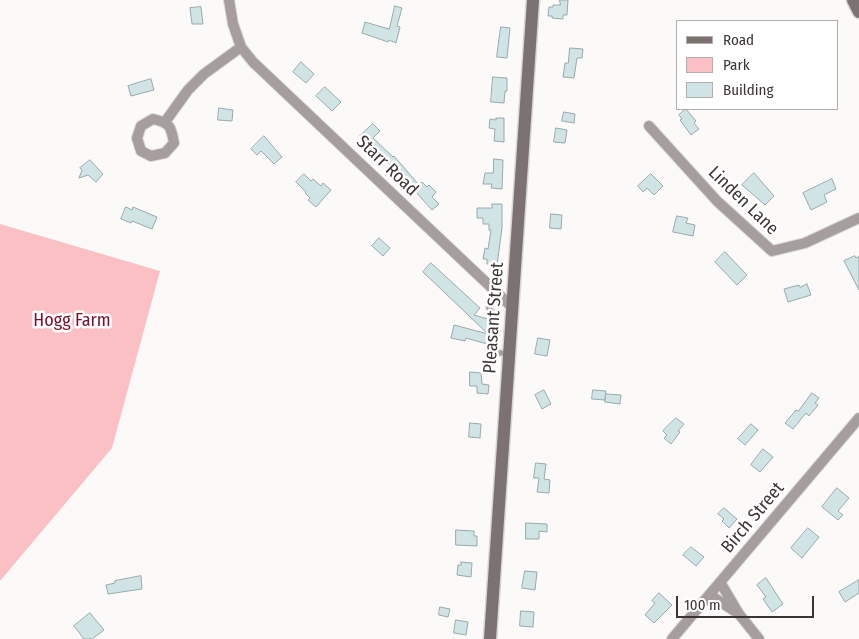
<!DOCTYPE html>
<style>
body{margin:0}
#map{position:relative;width:859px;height:639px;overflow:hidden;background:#fcf9f9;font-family:"Fira Sans Condensed",sans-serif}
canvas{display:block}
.legend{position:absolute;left:676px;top:20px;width:162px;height:90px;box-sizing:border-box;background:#fff;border:1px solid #b1aeae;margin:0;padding:6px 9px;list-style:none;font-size:15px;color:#3b3434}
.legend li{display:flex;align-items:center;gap:10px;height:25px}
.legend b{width:25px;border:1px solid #b1aeae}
.scale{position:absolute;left:676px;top:596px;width:138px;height:22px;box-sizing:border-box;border:2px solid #3b3434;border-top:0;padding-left:6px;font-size:15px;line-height:18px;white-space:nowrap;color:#3b3434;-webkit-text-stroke:4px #fff;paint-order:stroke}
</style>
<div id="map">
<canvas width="859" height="639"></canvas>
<ul class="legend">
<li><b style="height:6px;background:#7d7272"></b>Road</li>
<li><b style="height:14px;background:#fac0c3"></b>Park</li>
<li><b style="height:14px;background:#d0e3e5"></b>Building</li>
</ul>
<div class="scale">100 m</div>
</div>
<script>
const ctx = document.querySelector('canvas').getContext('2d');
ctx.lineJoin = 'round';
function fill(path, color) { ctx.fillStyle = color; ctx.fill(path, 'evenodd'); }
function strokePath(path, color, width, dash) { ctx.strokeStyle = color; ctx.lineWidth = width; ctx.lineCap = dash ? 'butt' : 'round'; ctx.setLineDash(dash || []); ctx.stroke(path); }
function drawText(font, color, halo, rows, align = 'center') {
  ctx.font = font + ' "Fira Sans Condensed",sans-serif'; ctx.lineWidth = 5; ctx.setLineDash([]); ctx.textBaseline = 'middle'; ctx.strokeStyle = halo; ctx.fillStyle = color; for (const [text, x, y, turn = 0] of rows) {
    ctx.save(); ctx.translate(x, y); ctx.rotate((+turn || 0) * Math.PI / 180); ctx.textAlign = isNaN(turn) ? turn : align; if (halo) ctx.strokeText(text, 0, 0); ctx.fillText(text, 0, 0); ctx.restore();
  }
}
fill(new Path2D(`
 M 0,224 L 160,271 L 112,448 L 0,581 Z`), '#fac0c3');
const building = new Path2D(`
 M 560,0 L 568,0 L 567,15 L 563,15 L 563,19 L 552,18 L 552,16 L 548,16 L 549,7 L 553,7 L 553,5 L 560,5 Z
 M 395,6 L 402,8 L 397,26 L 400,27 L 396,43 L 389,40 L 388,42 L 362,33 L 365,22 L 389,29 Z
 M 201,7 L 203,24 L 192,24 L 190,8 Z
 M 501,27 L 510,28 L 507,58 L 497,57 Z
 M 570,48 L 583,49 L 582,58 L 577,58 L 574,78 L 563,77 L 565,63 L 568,63 Z
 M 301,62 L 314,74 L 306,83 L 293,72 Z
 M 493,77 L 507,78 L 507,91 L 505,91 L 504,103 L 491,102 Z
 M 151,79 L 154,90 L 131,96 L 128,86 Z
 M 325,87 L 341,102 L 332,111 L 316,96 Z
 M 219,108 L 233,110 L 232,121 L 218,120 Z
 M 686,109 L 696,121 L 694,123 L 699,129 L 691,135 L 680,120 L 682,119 L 679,115 Z
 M 564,112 L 575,114 L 574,123 L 562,121 Z
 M 496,118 L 504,118 L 504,142 L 494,141 L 495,129 L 489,128 L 490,119 L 496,120 Z
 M 373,124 L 380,131 L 373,138 L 393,157 L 394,156 L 419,185 L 422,182 L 427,187 L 429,185 L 436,192 L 432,197 L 439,204 L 432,210 L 406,181 L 405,183 L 393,171 L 395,170 L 379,154 L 376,157 L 364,144 L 366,142 L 360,136 Z
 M 556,128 L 567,130 L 565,143 L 554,142 Z
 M 264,136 L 282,157 L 274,164 L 261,151 L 257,155 L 251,149 Z
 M 494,159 L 503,160 L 502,189 L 491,188 L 492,184 L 483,184 L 485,173 L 493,173 Z
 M 90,160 L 103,174 L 96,182 L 88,175 L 79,178 L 82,170 L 80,168 Z
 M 754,173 L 774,196 L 765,205 L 742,185 Z
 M 304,174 L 311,181 L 313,179 L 321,186 L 323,183 L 331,190 L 316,207 L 308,200 L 310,198 L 305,193 L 306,192 L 296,182 Z
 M 651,174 L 663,186 L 654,195 L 647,188 L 643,192 L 638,186 Z
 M 832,179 L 836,189 L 824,195 L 827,202 L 811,210 L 803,193 Z
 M 492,204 L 502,204 L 502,228 L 497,265 L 487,264 L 487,259 L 483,259 L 485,248 L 488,249 L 491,230 L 489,230 L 489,224 L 483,224 L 483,218 L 477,218 L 477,208 L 492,208 Z
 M 126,207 L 132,210 L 133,207 L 157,217 L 152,229 L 132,221 L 131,223 L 121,219 Z
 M 551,214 L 562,215 L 561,229 L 550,228 Z
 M 677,216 L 688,218 L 686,223 L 695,225 L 693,236 L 673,232 Z
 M 379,238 L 390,248 L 383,256 L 372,246 Z
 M 725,252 L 747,275 L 737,285 L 715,262 Z
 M 855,256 L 856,258 L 859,256 L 859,290 L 844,261 Z
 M 431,263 L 480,308 L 474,315 L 491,320 L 492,323 L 487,344 L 466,338 L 465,341 L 451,338 L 454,325 L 488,334 L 423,272 Z
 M 807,284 L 811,295 L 788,302 L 784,289 L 799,285 L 800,287 Z
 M 538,338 L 550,340 L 547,356 L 535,354 Z
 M 470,372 L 481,373 L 482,384 L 489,385 L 488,394 L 477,393 L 477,386 L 470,386 Z
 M 544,390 L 551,404 L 542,409 L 535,395 Z
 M 593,390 L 606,391 L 605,400 L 592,399 Z
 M 812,393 L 819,398 L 815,403 L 818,405 L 809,416 L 806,413 L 793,429 L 785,423 L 796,410 L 798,411 Z
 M 606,394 L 621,395 L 620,404 L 605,402 Z
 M 676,418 L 684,424 L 678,431 L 680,432 L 671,444 L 664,438 L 667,435 L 663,431 Z
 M 470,423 L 481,424 L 480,438 L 469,437 Z
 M 751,424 L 758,430 L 745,445 L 738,439 Z
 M 763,449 L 773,457 L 760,472 L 751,465 Z
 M 536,463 L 546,464 L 544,479 L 550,480 L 549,493 L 537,492 L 539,478 L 534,478 Z
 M 837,488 L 849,498 L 838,511 L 843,515 L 838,520 L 822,507 Z
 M 724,508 L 737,519 L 729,528 L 722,521 L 724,519 L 718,514 Z
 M 526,523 L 547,524 L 547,532 L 539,531 L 539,539 L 526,539 Z
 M 808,528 L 819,537 L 802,558 L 791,548 Z
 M 456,530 L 474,531 L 474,536 L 477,536 L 477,546 L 456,545 Z
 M 691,547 L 704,557 L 696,566 L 683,555 Z
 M 461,562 L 472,563 L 471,577 L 457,575 L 458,565 L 461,565 Z
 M 525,571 L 537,572 L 535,590 L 522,588 Z
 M 141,576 L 142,589 L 108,594 L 106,585 L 115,583 L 115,581 Z
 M 766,578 L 783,604 L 772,612 L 763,599 L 766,597 L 757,585 Z
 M 859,580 L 859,593 L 845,602 L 839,592 Z
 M 659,593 L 672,605 L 654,623 L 645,615 L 655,603 L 652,601 Z
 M 440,607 L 450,609 L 448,617 L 439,615 Z
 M 521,611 L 534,612 L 533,627 L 520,626 Z
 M 90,613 L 104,630 L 92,639 L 84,639 L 74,626 Z
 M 456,620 L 468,622 L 466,635 L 454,633 Z`);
fill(building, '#d0e3e5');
strokePath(building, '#98aaac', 1);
const service = new Path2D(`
 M 495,292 L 489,308 L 497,322 L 495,352 L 508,354`);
const minor = new Path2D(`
 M 241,47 L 253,62 L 512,307
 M 153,119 C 170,123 171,126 174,143 L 165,153 L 151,156 L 141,151 L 137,138 L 141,126 Z
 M 165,122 L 188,90 L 204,74 L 241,47 L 233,24 L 229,0
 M 649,126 L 717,201 L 772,251 L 805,243 L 859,218
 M 720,582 L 739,614 L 759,639
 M 710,595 L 736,612
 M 672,639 L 859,418`);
const secondary = new Path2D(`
 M 853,0 L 859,12
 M 490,639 L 533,0`);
strokePath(service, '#d9d6d6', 8);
strokePath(minor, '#d9d6d6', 12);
strokePath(secondary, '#d9d6d6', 15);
strokePath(service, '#a69e9e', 5);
strokePath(minor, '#a69e9e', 10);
strokePath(secondary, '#7d7272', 12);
drawText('18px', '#3b3434', '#fff', [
 ["Starr Road",387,166,44],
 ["Linden Lane",743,201,44],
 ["Pleasant Street",494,318,-86],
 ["Birch Street",753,518,-50]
]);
drawText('18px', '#7a1029', '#fff', [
 ["Hogg Farm",72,321]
]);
</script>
